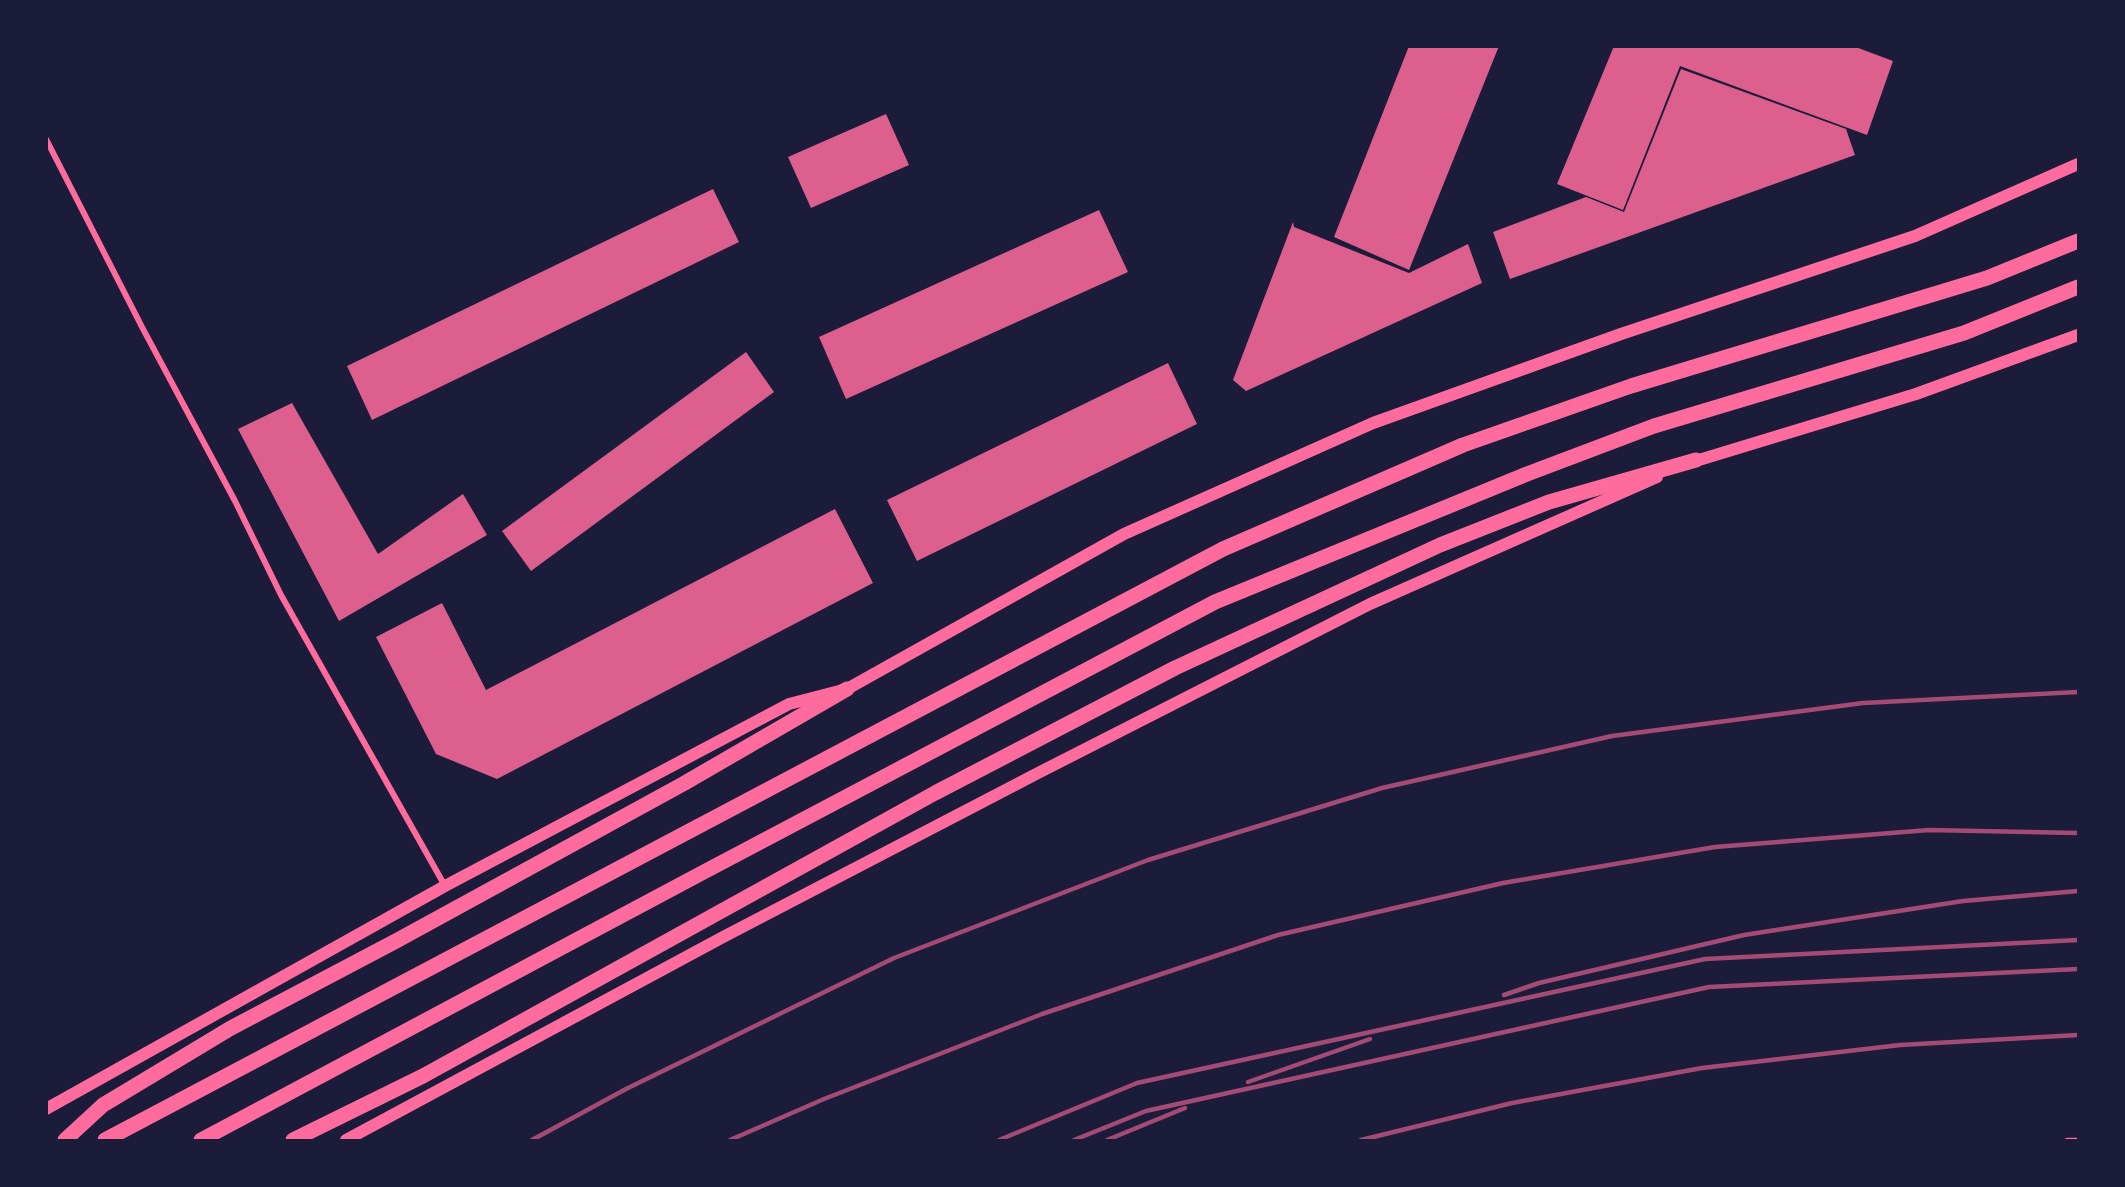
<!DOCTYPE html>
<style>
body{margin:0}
#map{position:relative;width:2125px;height:1187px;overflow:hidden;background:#1b1b3a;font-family:"Asap Condensed",sans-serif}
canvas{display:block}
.frame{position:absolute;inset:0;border:48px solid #1b1b3a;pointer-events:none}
</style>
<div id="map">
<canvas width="2125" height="1187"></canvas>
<div class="frame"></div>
</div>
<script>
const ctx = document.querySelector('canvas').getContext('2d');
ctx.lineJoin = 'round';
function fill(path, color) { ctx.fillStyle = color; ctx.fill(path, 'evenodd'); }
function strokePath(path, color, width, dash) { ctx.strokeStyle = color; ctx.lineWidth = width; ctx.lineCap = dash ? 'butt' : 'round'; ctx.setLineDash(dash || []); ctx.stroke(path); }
fill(new Path2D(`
 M 1409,46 L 1499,46 L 1409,270 L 1334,237 Z
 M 1614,46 L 1853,46 L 1893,61 L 1867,135 L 1680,66 L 1623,210 L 1557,184 Z
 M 1681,69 L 1846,129 L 1855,155 L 1510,279 L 1493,232 L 1586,197 L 1624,212 Z
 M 886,114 L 909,165 L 811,208 L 788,157 Z
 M 713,189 L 739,242 L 372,420 L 347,366 Z
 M 1099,210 L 1128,272 L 846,399 L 819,337 Z
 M 1293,222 L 1294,227 L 1409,273 L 1468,244 L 1482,283 L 1246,391 L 1233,380 Z
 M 746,352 L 774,392 L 531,571 L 502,531 Z
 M 1168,363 L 1197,424 L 917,561 L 887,500 Z
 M 292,403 L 378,554 L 463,494 L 487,535 L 339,621 L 238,429 Z
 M 835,509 L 873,583 L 497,779 L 436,754 L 376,637 L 442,603 L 486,690 Z`), '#dd5f8e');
strokePath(new Path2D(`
 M 2067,1140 L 2078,1140`), '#ff6b9d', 4.5);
strokePath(new Path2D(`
 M 46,139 L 142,327 L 235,501 L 281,595 L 445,886`), '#ff6b9d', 6);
strokePath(new Path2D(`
 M 1689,463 L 1916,394 L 2078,335
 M 46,1109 L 445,886 L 789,704 L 847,689 L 1124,534 L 1373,423 L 1621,334 L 1915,236 L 2078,164
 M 346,1140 L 725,936 L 1040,772 L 1370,604 L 1657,477`), '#ff6b9d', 12);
strokePath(new Path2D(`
 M 65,1140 L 103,1105 L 231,1028 L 396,941 L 683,784 L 847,689
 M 105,1140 L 1223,549 L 1463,445 L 1631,386 L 1987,278 L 2078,241
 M 201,1140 L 700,874 L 1215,602 L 1527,474 L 1654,426 L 1964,333 L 2078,287
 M 293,1140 L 423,1076 L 935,793 L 1175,668 L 1440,545 L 1549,502 L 1696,460`), '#ff6b9d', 15);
strokePath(new Path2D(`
 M 1504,995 L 1539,983 L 1744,935 L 1963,901 L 2078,891
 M 1248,1082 L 1370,1039
 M 532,1140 L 626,1089 L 894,958 L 1148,860 L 1382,788 L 1612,736 L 1863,703 L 2078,692
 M 730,1140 L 824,1099 L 1042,1014 L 1278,935 L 1503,883 L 1715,847 L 1929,830 L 2078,833
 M 999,1140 L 1137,1083 L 1705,959 L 2078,940
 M 1074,1140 L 1146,1111 L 1709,987 L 2078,969
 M 1107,1140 L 1185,1108
 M 1361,1140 L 1512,1103 L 1702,1068 L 1900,1045 L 2078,1035`), '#a44b75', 4.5);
</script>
